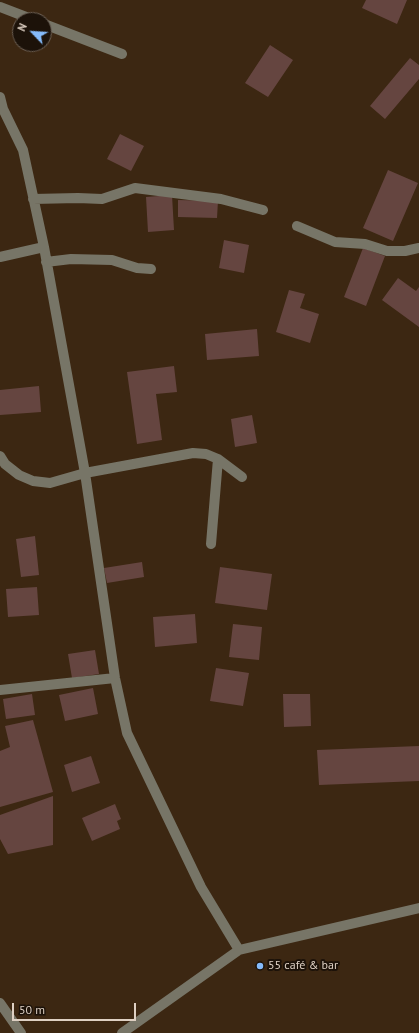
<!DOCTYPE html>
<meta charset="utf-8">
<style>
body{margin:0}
#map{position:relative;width:419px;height:1033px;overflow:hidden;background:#3c2712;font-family:"PT Sans",sans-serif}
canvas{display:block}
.north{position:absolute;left:12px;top:12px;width:40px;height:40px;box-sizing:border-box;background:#1c1209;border:1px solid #6a5e53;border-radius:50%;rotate:295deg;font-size:11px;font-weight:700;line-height:16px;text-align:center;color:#ded0c3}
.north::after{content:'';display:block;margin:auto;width:14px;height:18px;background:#85bbfb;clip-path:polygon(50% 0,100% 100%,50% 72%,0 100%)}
.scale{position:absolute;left:12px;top:1003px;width:124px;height:18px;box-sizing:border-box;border:2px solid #ded0c3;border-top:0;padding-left:5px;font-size:12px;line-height:14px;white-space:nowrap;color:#ded0c3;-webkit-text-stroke:3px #1c1209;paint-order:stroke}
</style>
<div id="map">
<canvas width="419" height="1033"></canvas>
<div class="north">N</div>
<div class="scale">50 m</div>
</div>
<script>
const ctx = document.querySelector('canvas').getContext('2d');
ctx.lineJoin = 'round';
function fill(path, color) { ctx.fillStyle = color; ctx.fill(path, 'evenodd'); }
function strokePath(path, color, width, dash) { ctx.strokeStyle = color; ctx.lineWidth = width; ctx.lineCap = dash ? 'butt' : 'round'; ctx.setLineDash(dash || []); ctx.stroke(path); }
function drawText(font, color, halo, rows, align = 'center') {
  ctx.font = font + ' "PT Sans",sans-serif'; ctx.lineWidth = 4; ctx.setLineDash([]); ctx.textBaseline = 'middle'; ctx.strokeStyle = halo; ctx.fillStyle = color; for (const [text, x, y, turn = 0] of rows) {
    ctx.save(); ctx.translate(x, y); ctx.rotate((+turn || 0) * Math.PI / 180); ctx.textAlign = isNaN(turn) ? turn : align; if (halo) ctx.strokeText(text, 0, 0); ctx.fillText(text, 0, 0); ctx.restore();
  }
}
fill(new Path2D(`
 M 366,0 L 407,0 L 397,24 L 362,8 Z
 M 270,45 L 293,60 L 268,97 L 245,83 Z
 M 410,58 L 419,65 L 419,79 L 385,119 L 370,106 Z
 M 120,134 L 144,146 L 131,171 L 107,159 Z
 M 388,170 L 418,183 L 393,241 L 363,228 Z
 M 172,195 L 174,230 L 148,232 L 146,197 Z
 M 178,200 L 218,201 L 217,218 L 178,217 Z
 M 224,240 L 249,245 L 244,273 L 219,268 Z
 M 363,248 L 385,256 L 366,306 L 344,297 Z
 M 398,278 L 416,291 L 419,287 L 419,327 L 382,300 Z
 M 289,290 L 305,294 L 300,308 L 319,314 L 310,343 L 276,332 Z
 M 257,329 L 259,356 L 207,360 L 205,334 Z
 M 174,366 L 177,392 L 156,394 L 162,440 L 137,444 L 127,372 Z
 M 39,386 L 41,412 L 0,415 L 0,390 Z
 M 252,415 L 257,443 L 235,447 L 231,419 Z
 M 35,536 L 39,575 L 21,577 L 16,539 Z
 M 142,562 L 144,577 L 107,583 L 104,568 Z
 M 220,567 L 272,574 L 267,610 L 215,603 Z
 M 37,587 L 39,615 L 8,617 L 6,589 Z
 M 195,614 L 197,643 L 155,647 L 153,617 Z
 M 233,624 L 262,627 L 259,660 L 229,657 Z
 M 95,650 L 99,674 L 72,678 L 68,654 Z
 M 216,668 L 249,673 L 243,706 L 210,701 Z
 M 93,688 L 98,714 L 65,721 L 59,695 Z
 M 32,694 L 35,715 L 6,719 L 3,699 Z
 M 283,694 L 310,694 L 311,726 L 284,727 Z
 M 33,720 L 53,792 L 0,807 L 0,751 L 10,747 L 5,726 Z
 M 419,746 L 419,781 L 319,785 L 317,750 Z
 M 91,756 L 100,783 L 72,792 L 64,765 Z
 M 53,796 L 53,845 L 8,854 L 0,839 L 0,815 Z
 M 115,804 L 121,819 L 117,821 L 120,829 L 92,841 L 82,818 Z`), '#654540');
strokePath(new Path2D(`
 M 0,7 L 34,20
 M 44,24 L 122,54
 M 0,97 L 3,109 L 23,150 L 44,247 L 0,257
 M 33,199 L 78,198 L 102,199 L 135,188 L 221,199 L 263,210
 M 297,226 L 335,242 L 365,244 L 387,251 L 405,251 L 419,248
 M 44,247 L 85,473 L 115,678 L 127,733 L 201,887 L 239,950
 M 46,262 L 71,259 L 112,260 L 137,268 L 151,269
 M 0,456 L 5,464 L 19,475 L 33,481 L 50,483 L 85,473 L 193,453 L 206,454 L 218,459 L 242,477
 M 211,544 L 218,459
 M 0,690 L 115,678
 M 0,1003 L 21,1033
 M 122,1033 L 239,950 L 419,908`), '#777567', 10);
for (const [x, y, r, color] of [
 [260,966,4,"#85bbfb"]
]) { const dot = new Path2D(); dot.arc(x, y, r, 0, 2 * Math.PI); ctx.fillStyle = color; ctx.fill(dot); strokePath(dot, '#1c1209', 1.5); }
drawText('12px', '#ded0c3', '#1c1209', [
 ["55 café & bar",268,966]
], 'left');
</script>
